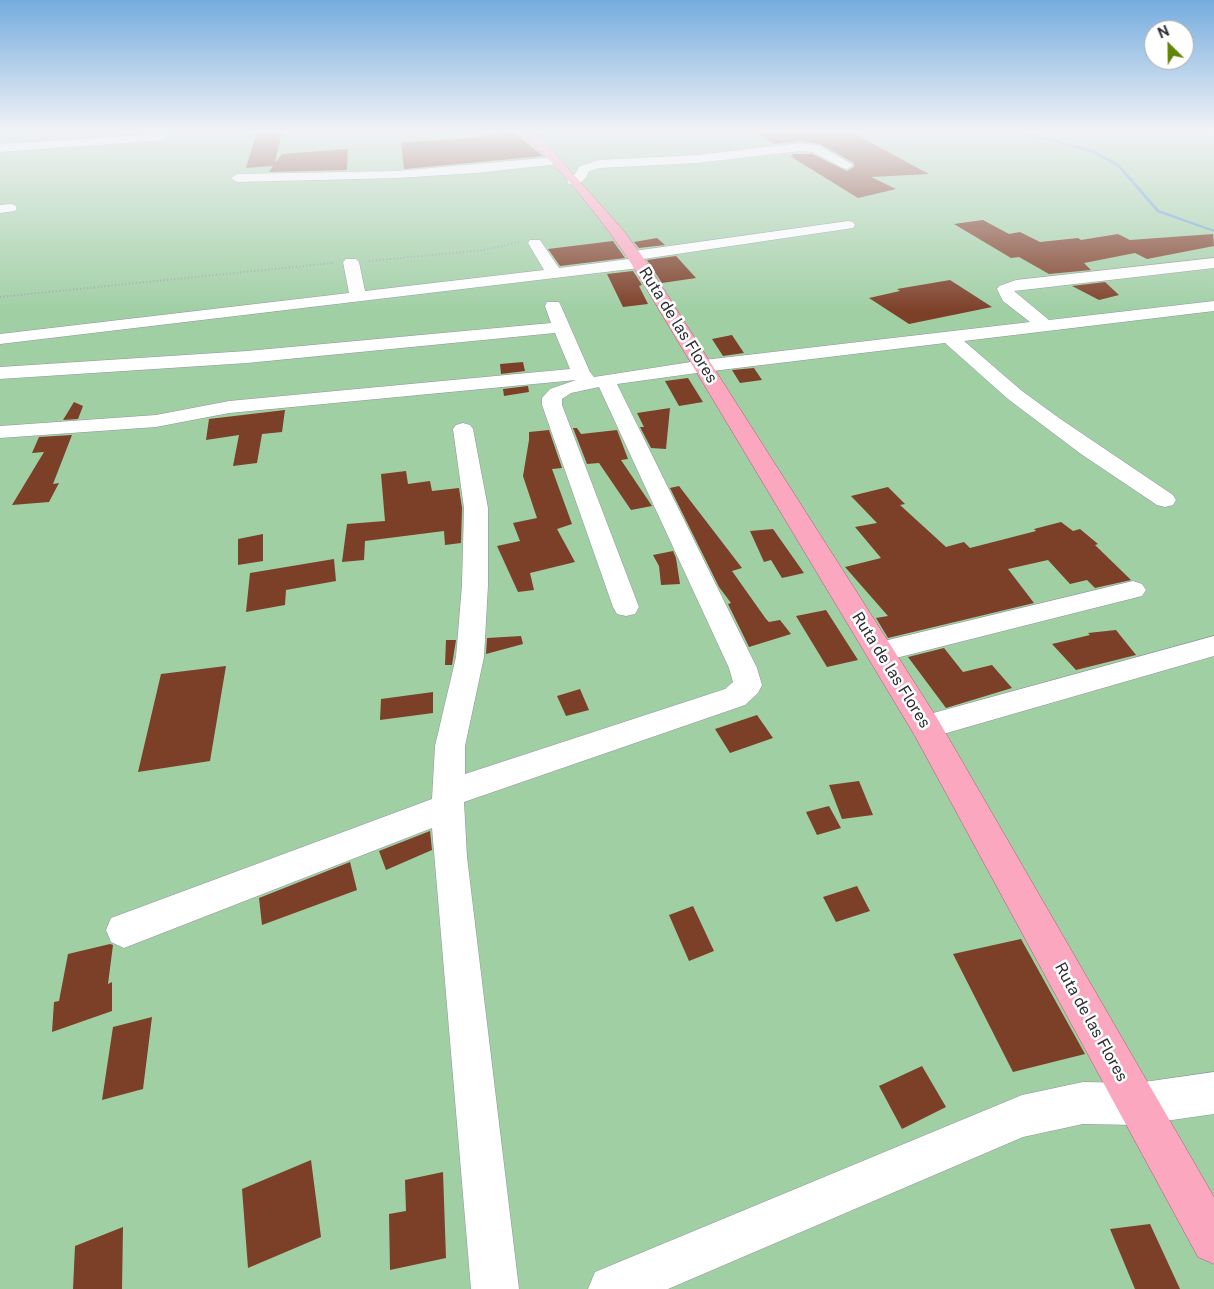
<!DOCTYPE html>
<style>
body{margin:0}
#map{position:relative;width:1214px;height:1289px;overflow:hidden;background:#e1e4ec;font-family:"Public Sans",sans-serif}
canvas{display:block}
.north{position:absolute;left:1144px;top:20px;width:50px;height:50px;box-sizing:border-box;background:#fff;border:1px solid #ababad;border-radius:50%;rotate:337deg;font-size:14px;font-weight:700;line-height:20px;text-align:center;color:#2d2e31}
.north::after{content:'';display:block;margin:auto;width:18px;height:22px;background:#618505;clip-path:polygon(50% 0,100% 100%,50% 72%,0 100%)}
</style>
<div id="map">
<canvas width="1214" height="1289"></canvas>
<div class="north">N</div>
</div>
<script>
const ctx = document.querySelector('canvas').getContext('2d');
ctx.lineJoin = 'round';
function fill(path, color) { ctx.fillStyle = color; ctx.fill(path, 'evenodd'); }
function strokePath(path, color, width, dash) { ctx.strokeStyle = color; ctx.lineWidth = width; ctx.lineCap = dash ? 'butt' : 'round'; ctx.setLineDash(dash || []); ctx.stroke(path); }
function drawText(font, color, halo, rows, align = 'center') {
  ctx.font = font + ' "Public Sans",sans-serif'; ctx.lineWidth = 5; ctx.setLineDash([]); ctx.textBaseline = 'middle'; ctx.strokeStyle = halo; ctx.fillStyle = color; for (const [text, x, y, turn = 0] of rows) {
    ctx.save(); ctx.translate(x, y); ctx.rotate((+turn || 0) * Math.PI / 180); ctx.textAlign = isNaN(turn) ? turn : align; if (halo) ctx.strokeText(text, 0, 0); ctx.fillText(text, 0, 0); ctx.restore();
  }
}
fill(new Path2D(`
 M 0,131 L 1214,131 L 1214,1289 L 0,1289 Z`), '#a0cfa4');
fill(new Path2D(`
 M 1018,131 L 1093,150 L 1120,165 L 1159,210 L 1214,230 L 1214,232 L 1157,212 L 1118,167 L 1091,152 L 1012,131 Z`), '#69a0cf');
fill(new Path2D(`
 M 257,131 L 282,131 L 275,163 L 282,154 L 348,149 L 347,170 L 269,172 L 273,166 L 246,168 Z
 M 753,131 L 849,131 L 929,174 L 871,177 L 896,189 L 858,198 L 790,156 L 794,156 L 791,154 L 812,154 L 847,171 L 854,167 L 854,163 L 820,144 L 800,141 L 774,144 Z
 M 513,132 L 543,156 L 404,169 L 401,142 L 462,139 Z
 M 983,220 L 1009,234 L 1020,232 L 1040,242 L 1078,238 L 1081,240 L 1118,234 L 1130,240 L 1213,234 L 1214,246 L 1147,259 L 1135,253 L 1084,263 L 1091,270 L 1049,274 L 1019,257 L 1011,258 L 954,224 Z
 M 657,238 L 665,245 L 639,248 L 634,242 Z
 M 613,241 L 625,258 L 560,266 L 548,249 Z
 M 676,256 L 696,278 L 662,283 L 647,260 Z
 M 633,271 L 642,285 L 639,286 L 648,304 L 623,307 L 607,274 Z
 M 950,280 L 992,307 L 909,324 L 869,298 L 900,291 L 897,289 Z
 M 1105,282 L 1119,295 L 1099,300 L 1072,286 Z
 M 732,335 L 744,353 L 723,356 L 712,339 Z
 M 523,362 L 525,371 L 501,374 L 500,364 Z
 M 754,368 L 762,380 L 740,383 L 732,370 Z
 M 688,378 L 703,402 L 679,406 L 665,381 Z
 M 528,386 L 529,392 L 504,396 L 503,389 Z
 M 74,402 L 83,406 L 78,419 L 63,420 Z
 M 670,408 L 666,449 L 651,448 L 640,427 L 644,427 L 637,413 Z
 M 285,410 L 282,432 L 262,434 L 257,463 L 233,466 L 239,435 L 206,440 L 209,419 Z
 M 573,428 L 577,428 L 581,434 L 617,430 L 628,459 L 621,460 L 652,506 L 631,510 L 599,463 L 587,464 Z
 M 549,430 L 562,468 L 552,469 L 572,524 L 557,529 L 575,562 L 530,573 L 534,590 L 518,592 L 497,546 L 520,541 L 513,523 L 537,518 L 523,476 L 529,440 L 529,432 Z
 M 72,435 L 53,484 L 59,483 L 49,502 L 12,505 L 44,452 L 32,453 L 39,437 Z
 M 406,471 L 408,484 L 430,481 L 432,491 L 459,488 L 462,508 L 461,543 L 445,545 L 444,531 L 365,541 L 364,560 L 342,562 L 347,524 L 385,521 L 381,474 Z
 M 679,486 L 742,568 L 732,571 L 766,619 L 769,622 L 780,620 L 791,634 L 749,647 L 728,604 L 731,603 L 719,587 L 670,488 Z
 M 888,487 L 905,504 L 900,505 L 946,547 L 964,542 L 970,548 L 1036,531 L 1034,529 L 1061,522 L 1073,531 L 1080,529 L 1098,544 L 1095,545 L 1131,580 L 1095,588 L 1087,580 L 1070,584 L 1048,560 L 1008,569 L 1034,603 L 888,638 L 876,618 L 888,616 L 845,567 L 881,558 L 855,527 L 877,523 L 851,496 Z
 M 773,529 L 804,573 L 782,578 L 771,560 L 764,562 L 750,531 Z
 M 263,534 L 263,561 L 238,565 L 238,539 Z
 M 673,551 L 676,558 L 680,584 L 661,585 L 659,566 L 653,555 Z
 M 334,559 L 336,581 L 286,590 L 285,605 L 246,612 L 250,573 Z
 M 826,610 L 858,660 L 827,667 L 796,616 Z
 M 1116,630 L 1136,655 L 1076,670 L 1052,644 L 1090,635 L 1088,633 Z
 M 521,636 L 523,644 L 486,654 L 487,638 Z
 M 446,640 L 456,640 L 452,665 L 445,665 Z
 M 944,648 L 963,672 L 992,665 L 1012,688 L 946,708 L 908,657 Z
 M 226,666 L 210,761 L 138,772 L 161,674 Z
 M 580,689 L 589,710 L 566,716 L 557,696 Z
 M 433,692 L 433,713 L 380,720 L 381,699 Z
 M 757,715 L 773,738 L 730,753 L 715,729 Z
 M 859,781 L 873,815 L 842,819 L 829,785 Z
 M 829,806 L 841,828 L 817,835 L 806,812 Z
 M 430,831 L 432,850 L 386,870 L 379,851 Z
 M 350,862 L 357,890 L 262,925 L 259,898 Z
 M 857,886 L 870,911 L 836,922 L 823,897 Z
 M 693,906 L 714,951 L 689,961 L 669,915 Z
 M 1021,939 L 1085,1054 L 1013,1072 L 953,954 Z
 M 110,944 L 113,945 L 108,984 L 112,982 L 112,1011 L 52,1032 L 54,1002 L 59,1001 L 68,954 Z
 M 152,1017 L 143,1089 L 102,1100 L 113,1027 Z
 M 922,1066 L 946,1107 L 902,1129 L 879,1086 Z
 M 311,1160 L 321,1237 L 248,1268 L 242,1189 Z
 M 443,1172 L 446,1258 L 390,1270 L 389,1214 L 406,1211 L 405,1180 Z
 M 1150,1224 L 1180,1289 L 1135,1289 L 1110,1229 Z
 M 123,1227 L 122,1289 L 73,1289 L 75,1246 Z`), '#7c3f28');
const minor = new Path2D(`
 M 161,134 L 167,138 L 165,140 L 0,152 L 0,144 Z
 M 800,143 L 820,146 L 853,165 L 847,169 L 843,168 L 813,152 L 800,151 L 697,163 L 600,168 L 589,171 C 586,180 579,186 569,184 L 567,181 L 575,174 L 580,166 L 599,160 L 697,155 Z
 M 555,157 L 559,158 L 561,161 L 559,164 L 476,173 L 397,178 L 237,182 L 231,178 L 237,174 L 397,171 Z
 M 10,204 L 15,205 L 17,208 L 15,211 L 0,213 L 0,205 Z
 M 848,221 L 853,222 L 855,225 L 853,228 L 643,259 L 647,263 L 645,266 L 639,268 L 0,344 L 0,334 L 349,293 L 343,262 L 346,259 L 356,259 L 359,262 L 365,291 L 544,270 L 528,243 L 530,240 L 540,240 L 559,268 L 629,259 L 626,256 L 629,253 L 634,251 Z
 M 1214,258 L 1214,268 L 1014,291 L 1049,320 L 1214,301 L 1214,311 L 964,341 L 1022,391 L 1059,418 L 1173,495 L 1176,500 L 1173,505 L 1165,507 L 1157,505 L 1081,454 L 1008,399 L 945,343 L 704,372 L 617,384 L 757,668 L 762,685 L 758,693 L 745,705 L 464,802 L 467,857 L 519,1289 L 471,1289 L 432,828 L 124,948 L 111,942 L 106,930 L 111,918 L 432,799 L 435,746 L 456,657 L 462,585 L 464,508 L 453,429 L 456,425 L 463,423 L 470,425 L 473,429 L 488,508 L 488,585 L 484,657 L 465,746 L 465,774 L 725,689 L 733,682 L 729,668 L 599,387 L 571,393 L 562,399 L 562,405 L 639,607 L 635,614 L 626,616 L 617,614 L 613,607 L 542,405 L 542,398 L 550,389 L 576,380 L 229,413 L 156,427 L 0,438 L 0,426 L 156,415 L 229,401 L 570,369 L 555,333 L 247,363 L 0,379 L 0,367 L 247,351 L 551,323 L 545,306 L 547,302 L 559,302 L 561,306 L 590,372 L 594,377 L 704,360 L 1030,322 L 1003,301 L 997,289 L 999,286 L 1016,280 Z
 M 1133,581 L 1142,584 L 1146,590 L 1142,596 L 880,662 L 870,659 L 866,652 L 870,645 L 880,642 Z
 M 1214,636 L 1214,656 L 926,739 L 915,736 L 911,727 L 915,718 L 926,715 Z
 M 1214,1072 L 1214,1114 L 1137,1125 L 1083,1124 L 1023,1137 L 668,1289 L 588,1289 L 595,1272 L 1022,1095 L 1083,1082 L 1137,1083 Z`);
const major = new Path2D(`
 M 517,131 L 530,131 L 542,139 L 623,230 L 645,260 L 937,718 L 1214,1197 L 1214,1264 L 1198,1257 L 915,736 L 631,263 C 603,222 571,180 535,146 C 529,140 522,137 517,131 Z`);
strokePath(minor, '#91949c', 1);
strokePath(major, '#b15671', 1);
strokePath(new Path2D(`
 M 369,261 L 485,250 L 519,242
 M 0,297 L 333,263`), '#a0a2a9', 2, [1, 2.5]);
fill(minor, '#fff');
fill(major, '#fba7bf');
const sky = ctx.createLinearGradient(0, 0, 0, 312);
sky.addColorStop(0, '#75acde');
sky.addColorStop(0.42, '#f2f3f6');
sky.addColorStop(1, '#f2f3f600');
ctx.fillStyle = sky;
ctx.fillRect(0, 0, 1214, 312);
drawText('16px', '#2d2e31', '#fff', [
 ["Ruta de las Flores",678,325,58],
 ["Ruta de las Flores",891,670,58],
 ["Ruta de las Flores",1091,1022,61]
]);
</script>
